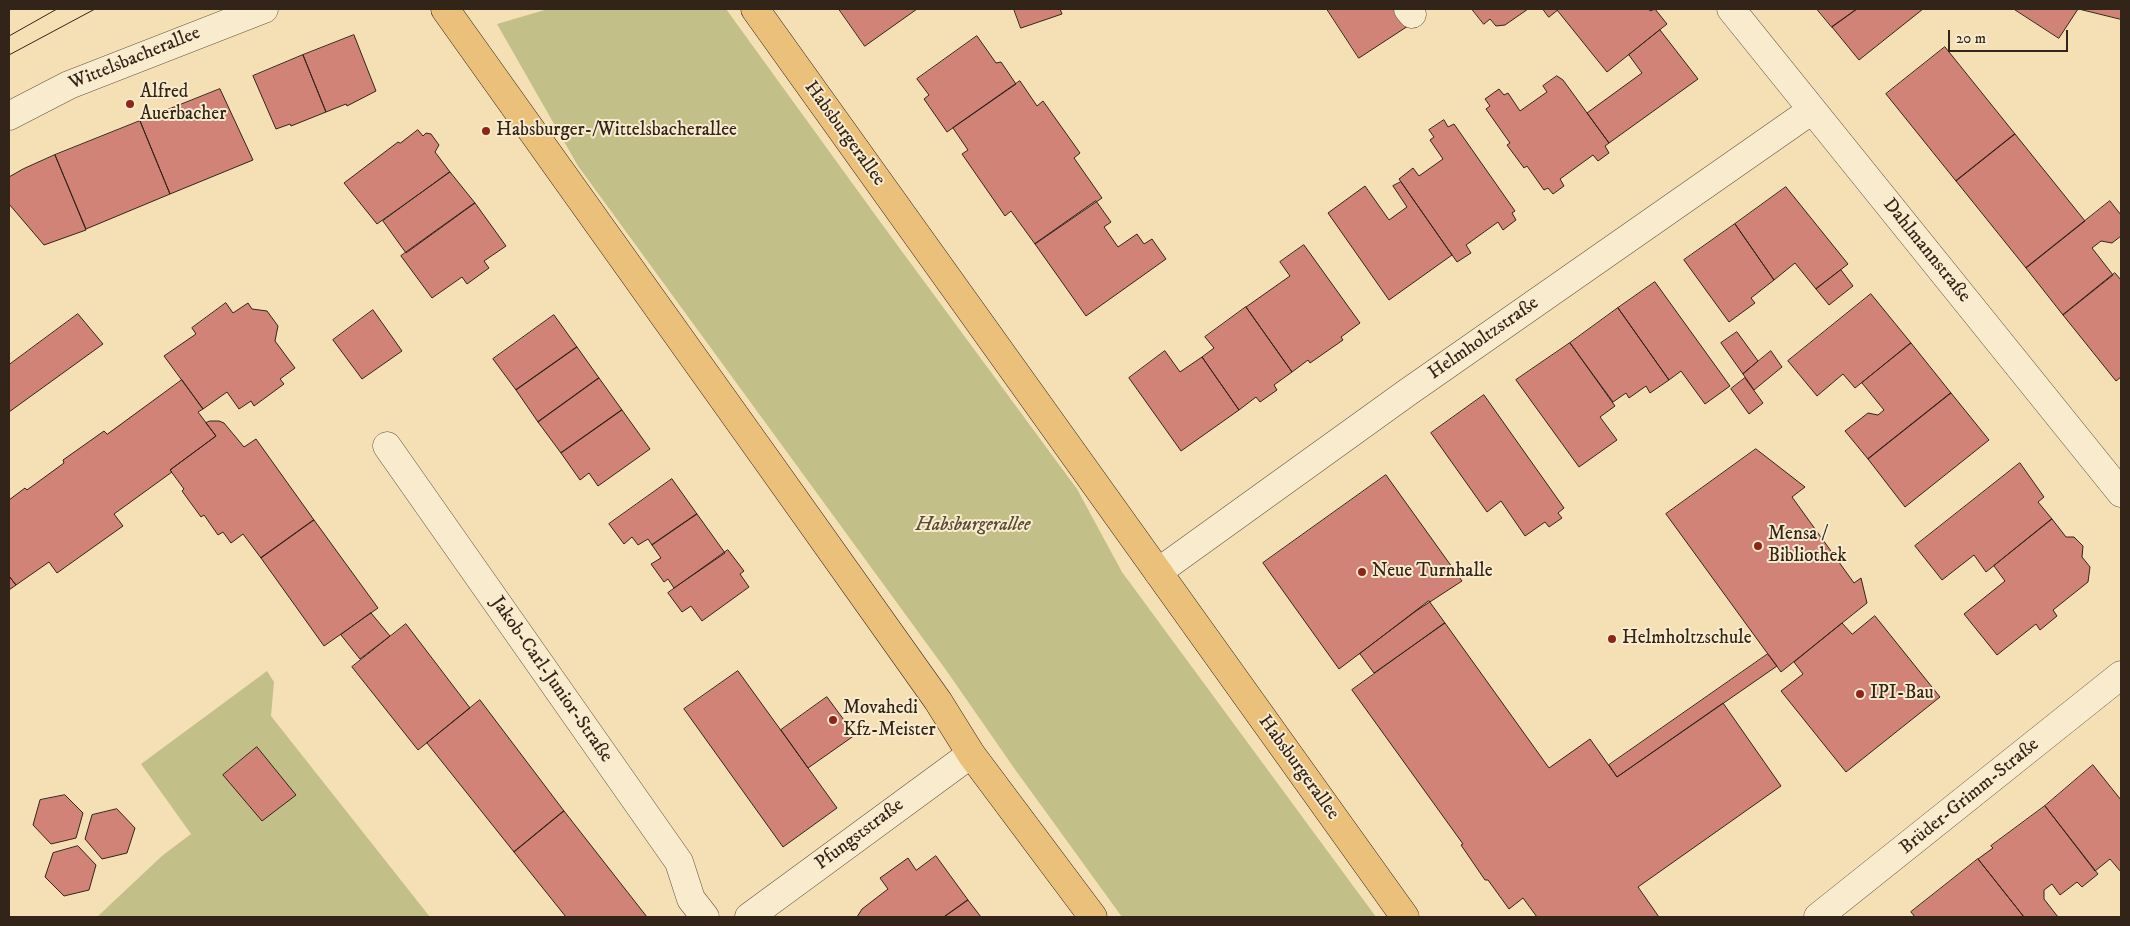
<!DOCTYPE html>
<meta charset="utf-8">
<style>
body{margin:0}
#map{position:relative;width:2130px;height:926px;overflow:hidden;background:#f4e0b4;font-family:"IM FELL DW Pica",serif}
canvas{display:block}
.frame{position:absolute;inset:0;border:10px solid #33241a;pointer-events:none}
.scale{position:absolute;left:1948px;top:30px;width:120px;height:22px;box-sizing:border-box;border:2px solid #33241a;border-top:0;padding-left:6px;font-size:15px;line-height:18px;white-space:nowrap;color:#33241a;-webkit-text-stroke:4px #f8ebce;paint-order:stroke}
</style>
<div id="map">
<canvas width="2130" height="926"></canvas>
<div class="frame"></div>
<div class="scale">20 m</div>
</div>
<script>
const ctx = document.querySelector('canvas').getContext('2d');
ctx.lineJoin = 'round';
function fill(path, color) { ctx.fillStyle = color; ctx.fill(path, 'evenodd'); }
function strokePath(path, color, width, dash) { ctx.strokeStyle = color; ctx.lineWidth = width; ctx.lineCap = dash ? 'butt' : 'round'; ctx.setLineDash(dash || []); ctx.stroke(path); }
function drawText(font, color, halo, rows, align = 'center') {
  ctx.font = font + ' "IM FELL DW Pica",serif'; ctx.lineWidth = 4; ctx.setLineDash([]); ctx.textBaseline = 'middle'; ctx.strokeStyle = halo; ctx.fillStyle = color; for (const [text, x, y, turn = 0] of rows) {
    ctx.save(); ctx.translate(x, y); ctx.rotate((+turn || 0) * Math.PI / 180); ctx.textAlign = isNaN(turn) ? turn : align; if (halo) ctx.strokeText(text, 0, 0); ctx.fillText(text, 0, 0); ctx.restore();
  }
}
fill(new Path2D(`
 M 548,9 L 726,9 L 884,227 L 1077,489 L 1122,572 L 1376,917 L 1122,917 L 1014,768 L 946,670 L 578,166 L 497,24 Z
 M 267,671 L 274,682 L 271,716 L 430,917 L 97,917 L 163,855 L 191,834 L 141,764 Z`), '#c2c088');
const building = new Path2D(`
 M 839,9 L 917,9 L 865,46 Z
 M 1014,9 L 1060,9 L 1062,14 L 1021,28 Z
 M 1327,9 L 1397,9 L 1408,26 L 1359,58 Z
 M 1472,9 L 1528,9 L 1505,25 L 1496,26 L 1490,19 L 1484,24 Z
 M 1543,9 L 1559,9 L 1549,17 Z
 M 1559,9 L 1649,9 L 1650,11 L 1655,9 L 1667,24 L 1607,72 L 1557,10 Z
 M 1817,9 L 1857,9 L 1832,27 Z
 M 1857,9 L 1923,9 L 1859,60 L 1832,27 Z
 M 2014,9 L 2078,9 L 2059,38 Z
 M 2079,9 L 2121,9 L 2121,19 Z
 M 1660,30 L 1698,79 L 1609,143 L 1587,113 L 1642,73 L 1629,55 Z
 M 354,35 L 376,91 L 347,106 L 346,104 L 326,112 L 303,55 Z
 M 977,36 L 996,63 L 1001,62 L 1016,84 L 947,132 L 924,99 L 929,95 L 917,79 Z
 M 1945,47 L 2015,134 L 1956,181 L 1886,94 Z
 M 303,55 L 326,112 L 291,126 L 290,124 L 276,129 L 253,76 Z
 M 1557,76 L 1563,80 L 1609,143 L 1605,146 L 1609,153 L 1598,161 L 1593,155 L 1560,179 L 1564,186 L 1553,194 L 1548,188 L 1544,190 L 1527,166 L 1524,168 L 1507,145 L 1510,143 L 1486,109 L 1490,106 L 1485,99 L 1499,89 L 1504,95 L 1508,93 L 1520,111 L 1547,92 L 1543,86 Z
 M 1020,81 L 1037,106 L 1043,101 L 1080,153 L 1074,158 L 1102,198 L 1035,244 L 1011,211 L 1005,216 L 962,154 L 968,150 L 953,128 Z
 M 220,89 L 253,160 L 170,194 L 140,121 Z
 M 1444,120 L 1448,127 L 1454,124 L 1515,211 L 1512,213 L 1516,220 L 1503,230 L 1498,222 L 1466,245 L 1471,253 L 1457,262 L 1399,179 L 1413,168 L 1419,176 L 1443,159 L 1430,140 L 1434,137 L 1429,130 Z
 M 140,121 L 170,194 L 86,229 L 55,155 Z
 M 418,130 L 423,136 L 426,133 L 431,134 L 439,145 L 435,152 L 450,172 L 377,224 L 344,183 L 398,142 L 400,143 Z
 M 2015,134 L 2085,221 L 2026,268 L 1956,181 Z
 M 55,155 L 86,230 L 44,245 L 9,204 L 9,177 L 23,169 Z
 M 450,172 L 475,203 L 406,253 L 383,221 Z
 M 1401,182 L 1452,255 L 1389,300 L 1328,213 L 1365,186 L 1389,220 L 1407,207 L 1393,186 Z
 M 1786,187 L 1848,264 L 1816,289 L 1795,263 L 1774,280 L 1735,224 Z
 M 1096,201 L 1111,222 L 1104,227 L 1118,247 L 1137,234 L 1144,244 L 1152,239 L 1166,259 L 1086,316 L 1035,244 Z
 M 2110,201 L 2121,215 L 2121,236 L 2112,243 L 2101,241 L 2092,248 L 2113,275 L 2063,315 L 2026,268 Z
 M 475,203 L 506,246 L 484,261 L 489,268 L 467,284 L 462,277 L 432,298 L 401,256 Z
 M 1735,224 L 1774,280 L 1751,298 L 1755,303 L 1729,322 L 1684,260 Z
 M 1304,245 L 1360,323 L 1341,337 L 1343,340 L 1310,363 L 1308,360 L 1292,372 L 1246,307 L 1290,276 L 1280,262 Z
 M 1841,270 L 1853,286 L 1829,305 L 1816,289 Z
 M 2115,273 L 2121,280 L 2121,377 L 2116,381 L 2063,315 Z
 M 1655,282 L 1730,386 L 1705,404 L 1681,371 L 1669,380 L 1618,308 Z
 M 1871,294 L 1911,343 L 1855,388 L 1843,374 L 1817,396 L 1788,361 Z
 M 226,303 L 233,313 L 248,303 L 252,309 L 267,311 L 278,326 L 275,341 L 295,368 L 280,379 L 284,384 L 254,406 L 251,401 L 239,409 L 227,392 L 203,409 L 164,356 L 196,334 L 192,328 Z
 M 1246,307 L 1292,372 L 1274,385 L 1277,390 L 1260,402 L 1256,397 L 1239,410 L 1202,357 L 1214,348 L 1205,337 Z
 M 1618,308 L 1669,380 L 1650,393 L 1646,386 L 1629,398 L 1626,393 L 1613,402 L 1570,343 Z
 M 373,310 L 402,351 L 362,379 L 333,340 Z
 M 78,314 L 103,344 L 9,412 L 9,365 Z
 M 554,315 L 577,347 L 516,390 L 493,359 Z
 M 1737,332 L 1758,361 L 1743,374 L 1721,343 Z
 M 1570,343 L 1615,406 L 1600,417 L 1617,440 L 1579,467 L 1516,380 Z
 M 1911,343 L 1951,393 L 1868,459 L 1845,431 L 1868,413 L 1878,415 L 1884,410 L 1862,383 Z
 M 577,347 L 599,378 L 538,422 L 516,390 Z
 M 1165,351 L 1180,372 L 1202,357 L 1239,410 L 1181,451 L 1129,378 Z
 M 1771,351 L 1782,367 L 1754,390 L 1743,374 Z
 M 599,378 L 622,410 L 561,453 L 538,422 Z
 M 1745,378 L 1763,403 L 1749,414 L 1731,389 Z
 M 182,380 L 203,409 L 198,412 L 216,436 L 170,470 L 172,472 L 114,514 L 123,526 L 57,573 L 49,562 L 16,585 L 9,576 L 9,500 L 25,488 L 27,490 L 64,463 L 63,460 L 104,431 L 107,434 Z
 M 1951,393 L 1989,440 L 1905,507 L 1868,459 Z
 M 1484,395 L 1564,508 L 1558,513 L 1562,518 L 1549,527 L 1545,522 L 1525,536 L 1501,501 L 1487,512 L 1431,433 Z
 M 622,410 L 650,449 L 598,486 L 589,473 L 580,480 L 561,453 Z
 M 210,421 L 219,421 L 224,423 L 244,447 L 256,439 L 314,520 L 261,558 L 243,534 L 231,543 L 223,532 L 218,535 L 204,515 L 201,517 L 182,491 L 184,489 L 170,470 L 216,436 L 206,423 Z
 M 1756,449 L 1805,487 L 1792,497 L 1854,583 L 1861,578 L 1867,603 L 1781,672 L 1666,514 Z
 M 2020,463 L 2044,497 L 2038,502 L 2052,519 L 1986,572 L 1974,555 L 1942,580 L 1915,546 Z
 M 1386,475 L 1462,581 L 1416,611 L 1339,669 L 1263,563 Z
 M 672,479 L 697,514 L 652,545 L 648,539 L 638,545 L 632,537 L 624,544 L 609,524 Z
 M 697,514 L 725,553 L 674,588 L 668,579 L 664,582 L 651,564 L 661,558 L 652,545 Z
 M 2052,519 L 2066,537 L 2074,537 L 2083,546 L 2082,557 L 2090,567 L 2088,582 L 2053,610 L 2057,616 L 2040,630 L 2036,624 L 1997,655 L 1964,614 L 2005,581 L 1994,566 Z
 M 314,520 L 378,608 L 324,646 L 261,558 Z
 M 728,550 L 744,571 L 740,574 L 749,587 L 702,621 L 691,606 L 682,612 L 668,593 Z
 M 9,576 L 16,585 L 9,590 Z
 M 1429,601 L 1445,623 L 1374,673 L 1360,654 Z
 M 371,613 L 390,636 L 360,659 L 341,635 Z
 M 1875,616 L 1940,697 L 1846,772 L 1781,691 L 1803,674 L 1794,662 L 1842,623 L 1852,634 Z
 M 1445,623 L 1549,768 L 1590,739 L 1617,777 L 1723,703 L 1781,786 L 1638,887 L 1659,917 L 1537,917 L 1523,898 L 1509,909 L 1488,880 L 1485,880 L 1461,845 L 1463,844 L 1352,690 Z
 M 406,624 L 470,708 L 418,750 L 352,667 Z
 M 1768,654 L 1777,666 L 1617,777 L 1609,765 Z
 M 738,671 L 837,808 L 783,847 L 684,709 Z
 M 827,697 L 855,735 L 808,768 L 781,730 Z
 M 480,700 L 564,811 L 514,852 L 427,743 Z
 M 257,747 L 296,795 L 262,821 L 223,775 Z
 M 2093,765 L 2121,800 L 2121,872 L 2110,859 L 2095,871 L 2045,806 Z
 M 65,795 L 83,813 L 76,838 L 51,844 L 33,825 L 40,800 Z
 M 2045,806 L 2098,874 L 2082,887 L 2077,882 L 2060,895 L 2052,884 L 2044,890 L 2044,899 L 2058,917 L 2024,917 L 1978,859 L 1993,848 L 1991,846 Z
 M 117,809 L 135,828 L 127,853 L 102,859 L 85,839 L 92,815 Z
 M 564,811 L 647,917 L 566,917 L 514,852 Z
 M 78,846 L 96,865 L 89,890 L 64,896 L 45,877 L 53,853 Z
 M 936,856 L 968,900 L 944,917 L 857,917 L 862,909 L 888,889 L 880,878 L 908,858 L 916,870 Z
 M 1978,859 L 2024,917 L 1915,917 L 1911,912 Z
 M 968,900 L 981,917 L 944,917 Z`);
fill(building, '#d18377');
strokePath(building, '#33241a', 1);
const minor = new Path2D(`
 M 1408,9 L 1412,14
 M 1731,9 L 2121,493
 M 9,116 L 69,85 L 264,9
 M 387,446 L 679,862 L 691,899 L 705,917
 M 1158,572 L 1408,392 L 1812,110
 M 749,917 L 971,754
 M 1818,917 L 2121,675`);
const major = new Path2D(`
 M 445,9 L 771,466 L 938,701 L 971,754 L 1093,917
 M 755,9 L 1405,917`);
strokePath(minor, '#635340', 29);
strokePath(major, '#33241a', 29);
strokePath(minor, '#f8ebce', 28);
strokePath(major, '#eac07a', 28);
strokePath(new Path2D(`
 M 9,36 L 57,9
 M 9,55 L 95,9`), '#33241a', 1);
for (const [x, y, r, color] of [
 [130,104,5,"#8f2418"],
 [486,131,5,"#8f2418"],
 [1758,546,5,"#8f2418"],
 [1362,572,5,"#8f2418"],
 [1612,639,5,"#8f2418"],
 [1860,694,5,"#8f2418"],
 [833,720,5,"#8f2418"]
]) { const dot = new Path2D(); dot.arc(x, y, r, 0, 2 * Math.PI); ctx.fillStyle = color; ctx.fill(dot); strokePath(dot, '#f8ebce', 2); }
drawText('19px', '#33241a', '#f8ebce', [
 ["Wittelsbacherallee",135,59,-22],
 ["Habsburgerallee",844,134,54],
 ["Dahlmannstraße",1926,251,51],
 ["Helmholtzstraße",1484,339,-35],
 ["Jakob-Carl-Junior-Straße",551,680,55],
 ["Habsburgerallee",1298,768,54],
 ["Brüder-Grimm-Straße",1970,797,-39],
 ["Pfungststraße",860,835,-37]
]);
drawText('19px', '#33241a', '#f8ebce', [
 ["Alfred",140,93],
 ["Auerbacher",140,115],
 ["Habsburger-/Wittelsbacherallee",496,131],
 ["Mensa /",1768,535],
 ["Bibliothek",1768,557],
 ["Neue Turnhalle",1372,572],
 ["Helmholtzschule",1622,639],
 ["IPI-Bau",1870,694],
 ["Movahedi",843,709],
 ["Kfz-Meister",843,731]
], 'left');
drawText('italic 19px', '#574b36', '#f8ebce', [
 ["Habsburgerallee",973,526]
]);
</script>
